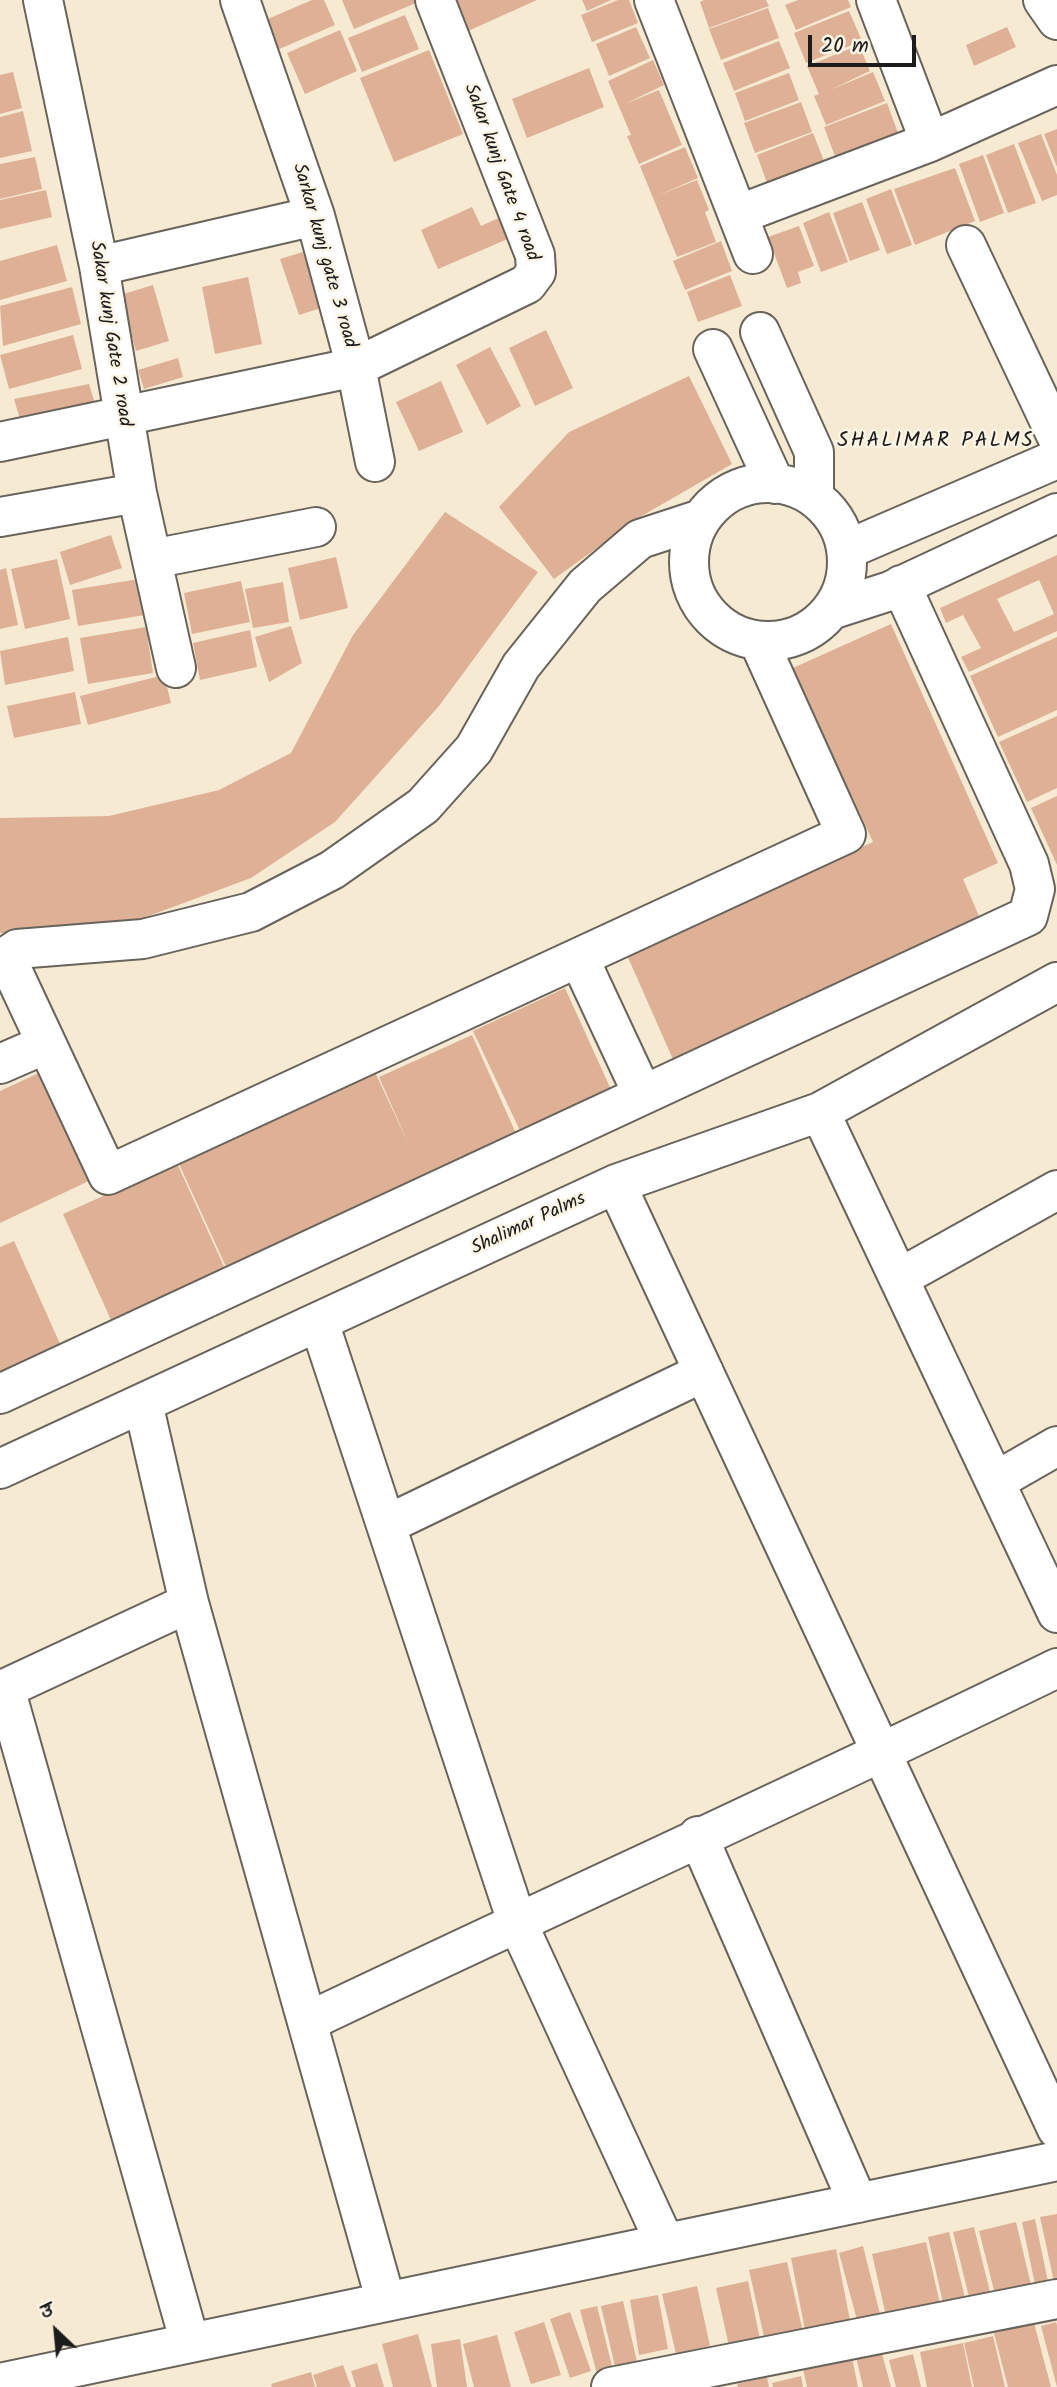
<!DOCTYPE html>
<meta charset="utf-8">
<style>
body{margin:0}
#map{position:relative;width:1057px;height:2387px;overflow:hidden;background:#f6ead2;font-family:Kalam,"Playpen Sans Deva",sans-serif}
canvas{display:block}
.north{position:absolute;left:21px;top:2296px;width:70px;height:70px;-webkit-text-stroke:5px #fcf5e5;paint-order:stroke;rotate:334deg;font-size:19px;font-weight:700;line-height:28px;text-align:center;color:#1c1c1c}
.north::after{content:'';display:block;margin:auto;width:24px;height:32px;background:#1c1c1c;clip-path:polygon(50% 0,100% 100%,50% 72%,0 100%)}
.scale{position:absolute;left:808px;top:35px;width:108px;height:32px;box-sizing:border-box;border:4px solid #1c1c1c;border-top:0;padding-left:9px;font-size:21px;line-height:24px;white-space:nowrap;color:#1c1c1c;-webkit-text-stroke:5px #fcf5e5;paint-order:stroke}
</style>
<div id="map">
<canvas width="1057" height="2387"></canvas>
<div class="north">उ</div>
<div class="scale">20 m</div>
</div>
<script>
const ctx = document.querySelector('canvas').getContext('2d');
ctx.lineJoin = 'round';
function fill(path, color) { ctx.fillStyle = color; ctx.fill(path, 'evenodd'); }
function strokePath(path, color, width, dash) { ctx.strokeStyle = color; ctx.lineWidth = width; ctx.lineCap = dash ? 'butt' : 'round'; ctx.setLineDash(dash || []); ctx.stroke(path); }
function drawText(font, color, halo, rows, align = 'center') {
  ctx.font = font + ' Kalam,sans-serif'; ctx.lineWidth = 5; ctx.setLineDash([]); ctx.textBaseline = 'middle'; ctx.strokeStyle = halo; ctx.fillStyle = color; for (const [text, x, y, turn = 0] of rows) {
    ctx.save(); ctx.translate(x, y); ctx.rotate((+turn || 0) * Math.PI / 180); ctx.textAlign = isNaN(turn) ? turn : align; if (halo) ctx.strokeText(text, 0, 0); ctx.fillText(text, 0, 0); ctx.restore();
  }
}
fill(new Path2D(`
 M 312,0 L 324,0 L 335,25 L 270,53 L 256,24 Z
 M 342,0 L 423,0 L 354,29 Z
 M 455,0 L 537,0 L 468,31 Z
 M 582,0 L 611,0 L 587,11 Z
 M 618,0 L 629,0 L 638,23 L 592,42 L 581,15 Z
 M 704,0 L 766,0 L 769,6 L 709,28 L 700,2 Z
 M 798,0 L 848,0 L 851,7 L 796,30 L 785,5 Z
 M 768,8 L 779,38 L 721,60 L 709,29 Z
 M 849,11 L 862,41 L 806,63 L 794,33 Z
 M 405,15 L 419,49 L 362,72 L 348,38 Z
 M 636,27 L 650,58 L 609,76 L 596,44 Z
 M 1007,27 L 1016,47 L 974,66 L 966,45 Z
 M 340,30 L 357,71 L 305,94 L 287,53 Z
 M 779,41 L 790,68 L 734,91 L 723,63 Z
 M 859,45 L 870,71 L 830,90 L 873,72 L 885,101 L 826,125 L 814,96 L 819,94 L 807,66 Z
 M 429,50 L 463,134 L 394,162 L 360,78 Z
 M 653,60 L 664,85 L 625,104 L 659,90 L 682,145 L 639,164 L 627,136 L 631,135 L 608,81 Z
 M 589,68 L 604,107 L 527,138 L 512,99 Z
 M 13,72 L 22,108 L 0,114 L 0,75 Z
 M 789,73 L 799,100 L 745,121 L 735,93 Z
 M 801,102 L 812,132 L 755,153 L 744,123 Z
 M 887,103 L 901,141 L 838,164 L 824,127 Z
 M 23,111 L 32,151 L 0,158 L 0,117 Z
 M 1057,129 L 1057,167 L 1044,134 Z
 M 813,133 L 824,161 L 767,183 L 757,155 Z
 M 1041,134 L 1057,175 L 1057,195 L 1042,201 L 1018,143 Z
 M 1014,144 L 1036,203 L 1008,213 L 986,155 Z
 M 685,147 L 698,178 L 659,195 L 697,180 L 709,210 L 705,212 L 716,242 L 677,257 L 640,166 Z
 M 983,155 L 1004,213 L 980,222 L 959,164 Z
 M 35,157 L 42,189 L 0,199 L 0,164 Z
 M 955,168 L 975,221 L 915,245 L 894,189 Z
 M 891,189 L 912,245 L 887,254 L 866,199 Z
 M 46,190 L 52,217 L 0,229 L 0,200 Z
 M 862,202 L 880,250 L 850,261 L 833,213 Z
 M 472,207 L 481,226 L 501,217 L 510,238 L 438,269 L 421,230 Z
 M 829,212 L 848,262 L 821,272 L 803,223 Z
 M 799,226 L 814,266 L 798,272 L 801,283 L 787,288 L 768,237 Z
 M 721,241 L 732,271 L 685,290 L 673,261 Z
 M 57,245 L 67,281 L 0,300 L 0,261 Z
 M 303,252 L 321,308 L 299,315 L 280,259 Z
 M 730,275 L 742,306 L 698,322 L 687,292 Z
 M 248,277 L 262,344 L 215,354 L 202,287 Z
 M 153,285 L 169,341 L 136,351 L 120,295 Z
 M 72,287 L 81,324 L 3,346 L 0,306 Z
 M 546,330 L 573,388 L 535,406 L 509,348 Z
 M 73,335 L 82,369 L 9,389 L 0,355 Z
 M 490,347 L 521,406 L 487,425 L 456,365 Z
 M 178,358 L 183,377 L 144,389 L 138,370 Z
 M 689,376 L 732,464 L 640,517 L 554,579 L 499,507 L 569,432 Z
 M 441,381 L 463,432 L 419,451 L 396,402 Z
 M 89,384 L 97,410 L 21,423 L 14,399 Z
 M 445,512 L 538,572 L 439,706 L 335,822 L 251,878 L 111,930 L 0,933 L 0,818 L 109,816 L 219,790 L 291,753 L 353,635 Z
 M 111,535 L 122,568 L 70,585 L 60,552 Z
 M 1057,555 L 1057,631 L 969,672 L 961,657 L 981,648 L 963,615 L 946,623 L 940,608 ZM 1039,580 L 1054,614 L 1014,632 L 997,599 Z
 M 336,557 L 348,608 L 300,620 L 288,568 Z
 M 57,559 L 70,619 L 25,629 L 11,569 Z
 M 6,568 L 18,625 L 0,629 L 0,570 Z
 M 145,578 L 151,614 L 78,626 L 72,590 Z
 M 241,581 L 250,622 L 192,634 L 184,593 Z
 M 283,582 L 289,622 L 253,628 L 245,589 Z
 M 891,624 L 998,863 L 963,879 L 982,923 L 675,1064 L 626,953 L 873,842 L 852,796 L 841,799 L 786,671 Z
 M 291,626 L 302,663 L 269,682 L 255,637 Z
 M 146,627 L 153,673 L 88,684 L 80,638 Z
 M 250,630 L 257,667 L 200,680 L 193,643 Z
 M 68,637 L 74,671 L 5,685 L 0,651 Z
 M 1057,637 L 1057,710 L 998,737 L 970,676 Z
 M 164,675 L 171,703 L 88,725 L 80,696 Z
 M 75,692 L 81,724 L 14,738 L 7,706 Z
 M 1057,716 L 1057,788 L 1027,802 L 999,742 Z
 M 1057,796 L 1057,865 L 1031,808 Z
 M 565,988 L 613,1094 L 522,1135 L 473,1031 Z
 M 472,1035 L 518,1138 L 228,1271 L 179,1164 L 375,1072 L 409,1145 L 379,1077 Z
 M 43,1071 L 93,1179 L 0,1223 L 0,1091 Z
 M 177,1163 L 225,1269 L 111,1320 L 63,1214 Z
 M 14,1241 L 61,1346 L 0,1374 L 0,1247 Z
 M 1057,2214 L 1057,2291 L 1056,2291 L 1040,2217 Z
 M 1035,2219 L 1051,2296 L 1038,2299 L 1022,2222 Z
 M 1016,2222 L 1033,2293 L 997,2302 L 979,2231 Z
 M 974,2227 L 992,2300 L 971,2305 L 953,2232 Z
 M 949,2232 L 966,2302 L 944,2307 L 928,2237 Z
 M 926,2242 L 940,2304 L 886,2316 L 872,2254 Z
 M 863,2246 L 880,2314 L 857,2320 L 839,2253 Z
 M 836,2249 L 850,2320 L 805,2330 L 791,2258 Z
 M 787,2262 L 803,2332 L 765,2341 L 749,2270 Z
 M 748,2281 L 760,2339 L 729,2346 L 716,2288 Z
 M 697,2286 L 710,2346 L 676,2354 L 662,2294 Z
 M 658,2295 L 668,2349 L 639,2355 L 630,2300 Z
 M 623,2301 L 638,2366 L 616,2371 L 601,2306 Z
 M 597,2306 L 613,2370 L 597,2374 L 580,2310 Z
 M 570,2312 L 591,2371 L 570,2378 L 550,2319 Z
 M 544,2322 L 561,2375 L 531,2384 L 514,2332 Z
 M 1056,2322 L 1057,2325 L 1057,2387 L 1041,2326 Z
 M 1034,2323 L 1051,2387 L 1008,2387 L 994,2333 Z
 M 418,2334 L 432,2387 L 393,2387 L 382,2344 Z
 M 497,2335 L 511,2387 L 474,2387 L 463,2344 Z
 M 993,2336 L 1005,2387 L 974,2387 L 964,2343 Z
 M 460,2339 L 467,2387 L 437,2387 L 431,2344 Z
 M 963,2343 L 972,2387 L 927,2387 L 920,2352 Z
 M 881,2350 L 891,2387 L 863,2387 L 856,2357 Z
 M 851,2353 L 858,2387 L 807,2387 L 802,2364 Z
 M 913,2354 L 921,2387 L 896,2387 L 889,2360 Z
 M 377,2363 L 384,2387 L 356,2387 L 351,2371 Z
 M 343,2365 L 351,2387 L 317,2387 L 313,2375 Z
 M 311,2372 L 315,2387 L 272,2387 L 271,2384 Z
 M 801,2376 L 803,2387 L 773,2387 L 772,2383 Z
 M 767,2377 L 769,2387 L 738,2387 L 737,2384 Z`), '#deb197');
const minor = new Path2D(`
 M 43,0 L 99,266 L 137,493 L 176,668
 M 654,0 L 753,254
 M 876,0 L 930,142
 M 1043,0 L 1057,20
 M 740,214 L 930,142 L 1057,85
 M 966,245 L 1057,437
 M 99,266 L 315,216
 M 760,332 L 814,452 L 814,497
 M 713,349 L 775,484
 M 0,442 L 356,367 L 315,216 L 240,0
 M 375,462 L 356,367 L 527,284 L 536,272 L 535,255 L 435,0
 M689 562a79 79 0 1 1 158 0a79 79 0 1 1-158 0Z
 M 0,517 L 137,493
 M 701,519 L 640,539 L 585,586 L 521,666 L 474,749 L 423,806 L 332,870 L 251,912 L 143,939 L 17,949 L 6,957 L 108,1175 L 846,834 L 759,642
 M 846,550 L 1057,459
 M 152,559 L 316,527
 M 831,610 L 890,591 L 1057,513
 M 579,958 L 643,1095
 M 0,1064 L 46,1044
 M 820,1112 L 1057,1613
 M 616,1184 L 1057,2129
 M 901,1277 L 1057,1190
 M 319,1322 L 517,1922 L 665,2243
 M 0,1394 L 1028,916 L 1035,889 L 1029,864 L 901,585
 M 0,1469 L 616,1184 L 820,1112 L 1057,982
 M 996,1481 L 1057,1446
 M 386,1525 L 704,1372
 M 189,1603 L 386,2302
 M 5,1688 L 190,2343
 M 0,1691 L 189,1603 L 143,1403
 M 698,1836 L 858,2203
 M 307,2022 C 557,1903 809,1789 1057,1668
 M 0,2383 L 1057,2161
 M 611,2387 L 1057,2299`);
strokePath(minor, '#68645c', 42);
strokePath(minor, '#fff', 38);
drawText('19px', '#1c1c1c', '#fcf5e5', [
 ["Sakar kunj Gate 4 road",500,173,70],
 ["Sarkar kunj gate 3 road",323,256,74],
 ["Sakar kunj Gate 2 road",109,334,81],
 ["Shalimar Palms",529,1225,-25]
]);
ctx.letterSpacing = '2px';
drawText('21px', '#1c1c1c', '#fcf5e5', [
 ["SHALIMAR PALMS",936,442]
]);
ctx.letterSpacing = '0px';
</script>
